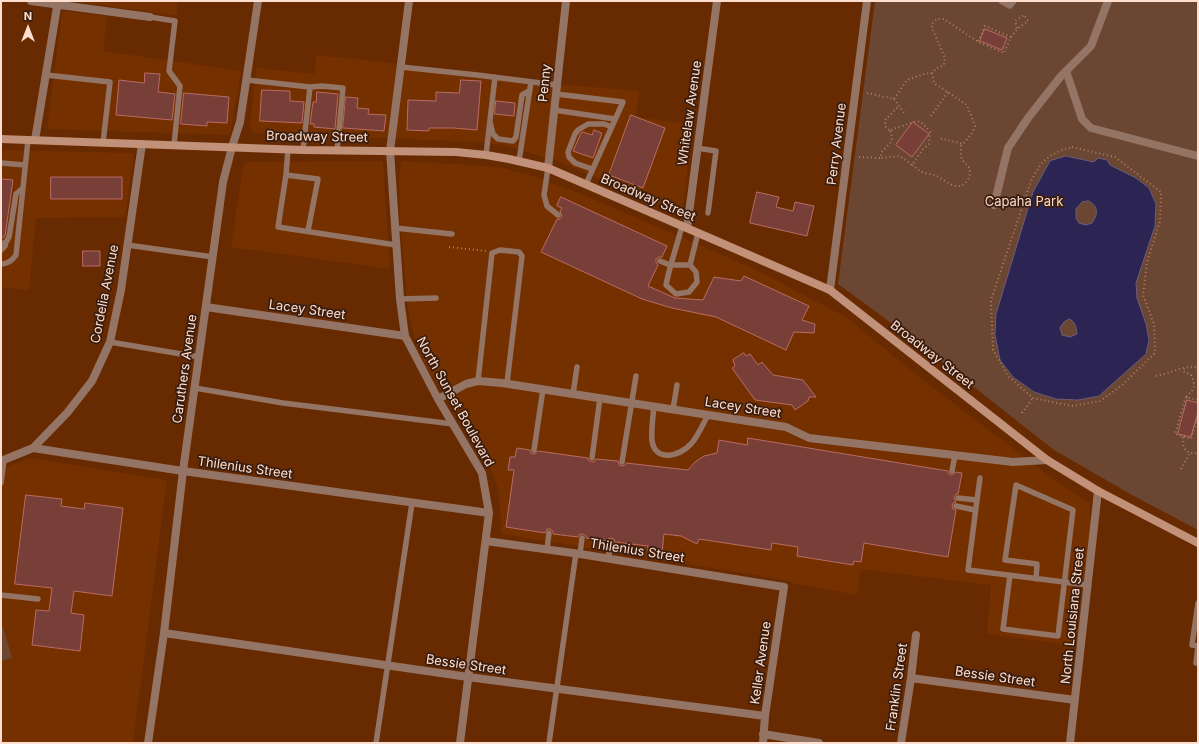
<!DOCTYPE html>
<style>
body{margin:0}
#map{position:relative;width:1199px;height:744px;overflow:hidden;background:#682a00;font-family:Inter,sans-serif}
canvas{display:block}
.frame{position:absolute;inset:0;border:2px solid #fedecf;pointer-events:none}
.north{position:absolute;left:8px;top:8px;width:40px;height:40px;-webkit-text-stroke:3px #391d0f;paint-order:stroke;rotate:0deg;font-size:11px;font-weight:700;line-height:16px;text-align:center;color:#fedecf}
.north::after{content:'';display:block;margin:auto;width:14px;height:18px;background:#fedecf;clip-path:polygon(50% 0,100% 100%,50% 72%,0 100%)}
</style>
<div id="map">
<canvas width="1199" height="744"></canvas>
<div class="frame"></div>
<div class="north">N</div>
</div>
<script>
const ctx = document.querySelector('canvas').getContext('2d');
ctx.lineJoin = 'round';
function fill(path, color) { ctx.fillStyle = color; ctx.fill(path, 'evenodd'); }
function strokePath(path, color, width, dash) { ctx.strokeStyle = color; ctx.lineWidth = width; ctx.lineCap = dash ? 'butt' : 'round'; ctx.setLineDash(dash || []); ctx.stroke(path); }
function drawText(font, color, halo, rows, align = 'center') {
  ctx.font = font + ' Inter,sans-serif'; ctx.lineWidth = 3.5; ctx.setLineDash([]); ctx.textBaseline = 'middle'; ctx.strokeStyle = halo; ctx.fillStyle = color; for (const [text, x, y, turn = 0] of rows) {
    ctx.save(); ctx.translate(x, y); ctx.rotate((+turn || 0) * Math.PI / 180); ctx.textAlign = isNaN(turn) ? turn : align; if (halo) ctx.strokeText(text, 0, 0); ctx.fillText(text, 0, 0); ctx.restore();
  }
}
fill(new Path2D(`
 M 71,1 L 178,1 L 177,16 Z
 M 62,11 L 107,16 L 103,51 L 241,71 L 230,135 L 47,129 Z
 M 317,55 L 486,73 L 485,78 L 639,91 L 636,117 L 693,125 L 682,215 L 560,162 L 503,145 L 479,142 L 254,133 L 250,125 L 256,68 L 314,74 Z
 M 1,150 L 134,153 L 125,217 L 36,218 L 29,290 L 1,287 Z
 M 383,161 L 390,269 L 231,247 L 243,166 L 248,162 Z
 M 402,161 L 473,165 L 503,168 L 536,177 L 584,195 L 752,268 L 846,317 L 914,373 L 1057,482 L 1090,503 L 1090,526 L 1077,646 L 987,634 L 991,585 L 861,569 L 857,595 L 797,584 L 779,579 L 502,534 L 498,488 L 488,461 L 427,368 L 416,343 L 412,328 L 408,311 L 400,217 L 399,179 Z
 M 29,458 L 167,480 L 133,743 L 1,743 L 1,469 Z`), '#753000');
fill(new Path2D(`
 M 875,1 L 1198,1 L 1198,530 L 1132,495 L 1054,450 L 909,336 L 838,284 Z
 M 1,627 L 3,627 L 12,658 L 1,661 Z`), '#6b4633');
const water = new Path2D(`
 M 1066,156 L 1094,162 L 1098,158 L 1107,160 L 1110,165 L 1136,178 L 1149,188 L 1156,204 L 1155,226 L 1136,283 L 1137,298 L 1146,324 L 1149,340 L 1146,354 L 1099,396 L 1078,400 L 1056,399 L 1034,392 L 1013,377 L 1000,360 L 995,335 L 996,314 L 1033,192 L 1050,161 ZM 1089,201 C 1099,207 1098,214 1092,223 L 1086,225 L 1079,223 L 1076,218 L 1076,209 L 1082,202 ZM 1070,319 C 1076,323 1076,327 1077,334 L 1070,337 L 1062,335 L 1060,328 L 1064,322 Z`);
fill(water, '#2c2553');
strokePath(water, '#6b5c78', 1);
const building = new Path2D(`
 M 985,29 L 1007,38 L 1002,50 L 980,41 Z
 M 145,73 L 160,74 L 158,92 L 175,94 L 172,120 L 116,115 L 119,80 L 144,83 Z
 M 461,80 L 481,81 L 477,130 L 453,128 L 429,128 L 429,131 L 407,130 L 408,100 L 436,101 L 436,92 L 459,93 Z
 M 262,90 L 290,91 L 290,101 L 304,102 L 302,123 L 260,121 Z
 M 317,92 L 338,94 L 335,129 L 314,127 L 314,124 L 310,124 L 313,102 L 316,102 Z
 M 184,93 L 229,97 L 227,123 L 207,122 L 207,126 L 181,124 Z
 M 346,97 L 358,98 L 357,108 L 369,109 L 368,114 L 386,115 L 384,131 L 343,128 Z
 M 496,101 L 515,103 L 514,116 L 495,114 Z
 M 631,115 L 665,128 L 643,188 L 609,175 Z
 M 913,122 L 929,134 L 912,157 L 896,145 Z
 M 594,130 L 602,133 L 593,158 L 573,151 L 581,133 L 583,132 L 592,135 Z
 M 51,177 L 122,177 L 122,199 L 51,199 Z
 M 1,179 L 13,180 L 5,236 L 1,239 Z
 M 757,192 L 779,197 L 776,207 L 793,211 L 795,202 L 814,206 L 807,236 L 750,223 Z
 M 561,197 L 667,246 L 662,257 L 659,257 L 656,259 L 656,262 L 658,265 L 648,286 L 675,298 L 703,300 L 714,277 L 741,281 L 744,276 L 809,306 L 802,320 L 815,324 L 814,333 L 794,332 L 786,350 L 716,317 L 672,308 L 642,299 L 541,252 L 557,219 L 560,219 L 562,216 L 560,211 L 562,208 L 557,206 Z
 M 83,251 L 100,251 L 100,266 L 83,266 Z
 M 744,353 L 746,356 L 750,354 L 758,365 L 762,362 L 773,375 L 803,380 L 816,397 L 809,397 L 808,401 L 795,410 L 792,405 L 755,400 L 732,368 L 735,366 L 733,360 Z
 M 1187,400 L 1198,403 L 1198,412 L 1191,437 L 1178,434 Z
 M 748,438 L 948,471 L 949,474 L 952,475 L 956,472 L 962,473 L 958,494 L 956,494 L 954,497 L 956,502 L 953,503 L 952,506 L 953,509 L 956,510 L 948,557 L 864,543 L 861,562 L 854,561 L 853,565 L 797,556 L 798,547 L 772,543 L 771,550 L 699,539 L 697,544 L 681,536 L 664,534 L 662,553 L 648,551 L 648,546 L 615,542 L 614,539 L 611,538 L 608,539 L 607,541 L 586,538 L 586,536 L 583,534 L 580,534 L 578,537 L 553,534 L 553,531 L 550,529 L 547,529 L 545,533 L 506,527 L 514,470 L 508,470 L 510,457 L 515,457 L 517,448 L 530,450 L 531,453 L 534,454 L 538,451 L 588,458 L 588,460 L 591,462 L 594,462 L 596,459 L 618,461 L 619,465 L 622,466 L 625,465 L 626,463 L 688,470 L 695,462 L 704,456 L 717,453 L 719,440 L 747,445 Z
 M 26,495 L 62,499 L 61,506 L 84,509 L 85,503 L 123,508 L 112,596 L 74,591 L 71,613 L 84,615 L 80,651 L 32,645 L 36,610 L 49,611 L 52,588 L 15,584 Z`);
fill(building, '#783f39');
strokePath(building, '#b96b62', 1);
strokePath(new Path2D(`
 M 1011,37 L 1017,29 L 1028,21 L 1024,15 L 1015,21 L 1017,29
 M 932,73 L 934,83 L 967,105 L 975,126 L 972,133 L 963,144 L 939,138
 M 867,93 L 894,99 L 907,80 L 924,74 L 932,73 L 937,68 L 944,65 L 945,58 L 932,28 L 932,24 L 937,19 L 944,19 L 978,42 L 1004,53 L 1011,37 L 985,26 L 978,42
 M 894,99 L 905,114
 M 931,116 L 948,92
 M 890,131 C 896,142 887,145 881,153 L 881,158 L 900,156 L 912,165 L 923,149 L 929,144 L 930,132 C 918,117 918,121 902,126 C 897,128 894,128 890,131 L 885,126 L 885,120 L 899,106
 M 1072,147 L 1115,157 L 1161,192 L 1160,221 L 1147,262 L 1143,295 L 1154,324 L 1155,353 L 1121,386 L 1100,401 L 1072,406 L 1033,398 L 1008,376 L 993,350 L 991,300 L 1031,181 C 1042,160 1048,154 1072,147 Z
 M 859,157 L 881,158
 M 912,165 C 915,167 918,170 922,172 C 926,174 932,174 937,176 C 947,181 957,193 967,181 C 969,178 970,175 970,172 C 970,165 964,164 962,159 C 960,155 961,149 961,144
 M 449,247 L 486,251
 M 1184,368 L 1183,371 L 1191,375 C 1196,387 1195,388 1186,397 L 1198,400
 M 1156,376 C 1170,374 1184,364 1198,368
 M 1186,397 L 1175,434 L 1191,439 L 1196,422
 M 1022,413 L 1033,398
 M 1198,416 L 1196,422 L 1198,422
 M 1183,437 C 1182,448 1186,455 1198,453
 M 1181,469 L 1190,453`), '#b08063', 2, [1, 3]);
strokePath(new Path2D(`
 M 1001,1 L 1010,6 L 1014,1
 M 150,17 L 175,21 L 169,71 L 180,86 L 174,145
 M 401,67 L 477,75 L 557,85
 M 46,75 L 110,82 L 103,143
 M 247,80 L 310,87 L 303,150
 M 310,87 L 322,86 L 343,88 L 337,150
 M 556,94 L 623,102 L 586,184
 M 554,110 L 615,119
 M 490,122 L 493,134 L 498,139 L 513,141 L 516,137 L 522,95 L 529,91
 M 697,148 L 716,151 L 708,213
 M 288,149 L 286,175 L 278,227 L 396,245
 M 486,155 L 495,77
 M 519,161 L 531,82
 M 1,163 L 25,165
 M 548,168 L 544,195 L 547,206 L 558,215
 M 592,169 L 575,163 L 569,157 L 568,152 L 575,134 L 578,130 L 588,124 L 604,124 L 612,127
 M 286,175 L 318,179 L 308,231
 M 395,228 L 452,234
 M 1,244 L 6,242 L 9,237 L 16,194 L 23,188
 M 127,245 L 213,257
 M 1,250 L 5,246 L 6,242
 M 660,261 L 670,265 L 690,265 L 696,272 L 697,282 L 689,292 L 676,294 L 666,285 C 670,264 677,246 682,226
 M 1,264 C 8,264 12,261 16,255 L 28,140
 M 690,265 L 698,233
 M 400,299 L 436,298
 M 110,342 L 199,357
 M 478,381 L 492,253 L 500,250 L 519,252 L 522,256 L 507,383
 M 195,388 L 283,403 L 453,424
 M 573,394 L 577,367
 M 654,406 C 653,417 651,430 652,441 C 656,463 679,456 691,444 C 698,436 703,424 708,415
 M 673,409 L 677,385
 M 534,450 L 543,389
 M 592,458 L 600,398
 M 622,462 L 636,376
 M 952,471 L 955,455
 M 1,483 L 4,460
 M 958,498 L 977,500 L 968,570 L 1088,585
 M 977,500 L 980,478
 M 956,506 L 975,510
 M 547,549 L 549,533
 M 580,554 L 582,538
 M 608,559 L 611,542
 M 1010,575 L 1003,629 L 1058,636 L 1073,510 L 1016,485 L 1005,560 L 1037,564 L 1036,579
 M 1,595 L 38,599
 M 1198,603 L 1192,645 L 1198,646 L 1196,663 L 1198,663
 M 376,743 L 412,503
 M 549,743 L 576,553`), '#947565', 5.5);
strokePath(new Path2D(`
 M 31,1 L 150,17
 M 409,1 L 390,151 L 400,299 L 405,336 L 438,399 L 482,473 L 489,513 L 460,743
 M 1066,71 L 1082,119 L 1091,128 L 1198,156
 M 35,140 L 58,1
 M 232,147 L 240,122 L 258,1
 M 548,168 L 566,1
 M 994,205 L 1008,148 L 1028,118 L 1061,76 L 1091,46 L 1108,1
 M 687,228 L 717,1
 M 830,290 L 867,1
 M 206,307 L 405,336
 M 438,399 L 466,384 L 478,381 L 502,383 L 786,427 L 809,438 L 1013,462 L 1047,460
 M 33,448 L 67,413 L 92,381 L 110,342 L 121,290 L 142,144
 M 1,461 L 33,448 L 183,471 L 489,513
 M 486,541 L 580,554 L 784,587 L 765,716 L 763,743
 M 164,633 L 468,677 L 765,716
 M 911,678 L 1075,700
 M 763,734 L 819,743
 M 901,743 L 911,678 L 916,635
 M 1070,743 L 1098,491`), '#947565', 8);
strokePath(new Path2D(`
 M 148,743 L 164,633 L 183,471 L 223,182 L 232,147`), '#947565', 8);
strokePath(new Path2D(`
 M 1,139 L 303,150 L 456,152 L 486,155 L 509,159 L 548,168 L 830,290 L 1047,460 L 1098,491 L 1198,543`), '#c29179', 8);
drawText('13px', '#fedecf', '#391d0f', [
 ["Penny",545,83,-84],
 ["Whitelaw Avenue",690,113,-82],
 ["Broadway Street",317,137,1],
 ["Perry Avenue",837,144,-83],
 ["Broadway Street",648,198,23],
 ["Cordelia Avenue",105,294,-79],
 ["Lacey Street",307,310,8],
 ["Broadway Street",932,355,38],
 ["Caruthers Avenue",185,369,-82],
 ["North Sunset Boulevard",455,402,61],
 ["Lacey Street",743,408,9],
 ["Thilenius Street",245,468,8],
 ["Thilenius Street",637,551,9],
 ["North Louisiana Street",1073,616,-84],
 ["Keller Avenue",761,663,-82],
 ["Bessie Street",466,665,8],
 ["Bessie Street",995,677,8],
 ["Franklin Street",897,687,-82]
]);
drawText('13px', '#fbd9c8', '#391d0f', [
 ["Capaha Park",1024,202]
]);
</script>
